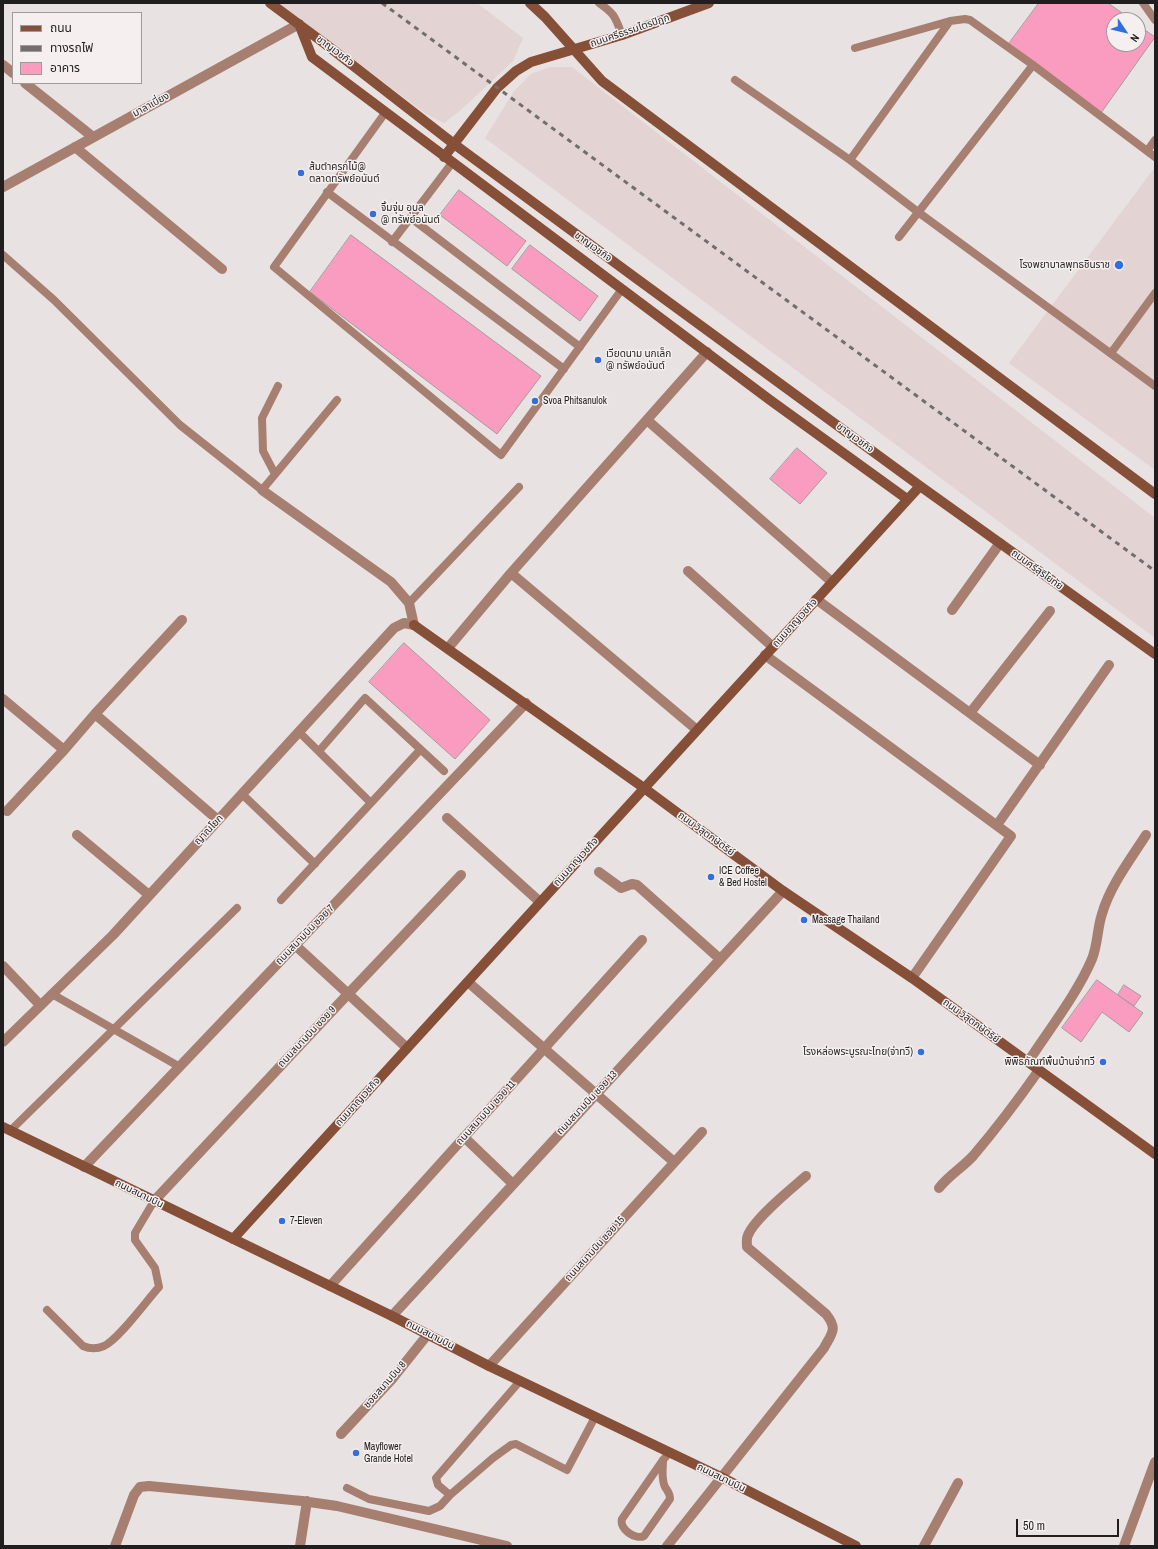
<!DOCTYPE html>
<meta charset="utf-8">
<style>
body{margin:0}
#map{position:relative;width:1158px;height:1549px;overflow:hidden;background:#e9e2e2;font-family:"Archivo Narrow","Noto Sans Thai",sans-serif}
canvas{display:block}
.frame{position:absolute;inset:0;border:4px solid #201e1e;pointer-events:none}
.legend{position:absolute;left:12px;top:12px;width:130px;height:72px;box-sizing:border-box;background:#f6efef;border:1px solid #a09b9b;margin:0;padding:5px 7px;list-style:none;font-size:12px;color:#201e1e}
.legend li{display:flex;align-items:center;gap:8px;height:20px}
.legend b{width:20px;border:1px solid #a09b9b}
.north{position:absolute;left:1106px;top:12px;width:40px;height:40px;box-sizing:border-box;background:#f6efef;border:1px solid #a09b9b;border-radius:50%;rotate:125deg;font-size:11px;font-weight:700;line-height:16px;text-align:center;color:#201e1e}
.north::after{content:'';display:block;margin:auto;width:14px;height:18px;background:#326fdd;clip-path:polygon(50% 0,100% 100%,50% 72%,0 100%)}
.scale{position:absolute;left:1016px;top:1519px;width:103px;height:18px;box-sizing:border-box;border:2px solid #201e1e;border-top:0;padding-left:5px;font-size:12px;line-height:14px;white-space:nowrap;color:#201e1e;-webkit-text-stroke:3px #f6efef;paint-order:stroke}
</style>
<div id="map">
<canvas width="1158" height="1549"></canvas>
<div class="frame"></div>
<ul class="legend">
<li><b style="height:5px;background:#864f38"></b>ถนน</li>
<li><b style="height:5px;background:#726e6e"></b>ทางรถไฟ</li>
<li><b style="height:11px;background:#fa9bc0"></b>อาคาร</li>
</ul>
<div class="north">N</div>
<div class="scale">50 m</div>
</div>
<script>
const ctx = document.querySelector('canvas').getContext('2d');
ctx.lineJoin = 'round';
function fill(path, color) { ctx.fillStyle = color; ctx.fill(path, 'evenodd'); }
function strokePath(path, color, width, dash) { ctx.strokeStyle = color; ctx.lineWidth = width; ctx.lineCap = dash ? 'butt' : 'round'; ctx.setLineDash(dash || []); ctx.stroke(path); }
function drawText(font, color, halo, rows, align = 'center') {
  ctx.font = font + ' "Archivo Narrow","Noto Sans Thai",sans-serif'; ctx.lineWidth = 3; ctx.setLineDash([]); ctx.textBaseline = 'middle'; ctx.strokeStyle = halo; ctx.fillStyle = color; for (const [text, x, y, turn = 0] of rows) {
    ctx.save(); ctx.translate(x, y); ctx.rotate((+turn || 0) * Math.PI / 180); ctx.textAlign = isNaN(turn) ? turn : align; if (halo) ctx.strokeText(text, 0, 0); ctx.fillText(text, 0, 0); ctx.restore();
  }
}
fill(new Path2D(`
 M 278,3 L 477,3 L 523,38 L 513,61 L 462,109 L 444,123 L 426,114 Z
 M 550,67 L 572,67 L 1155,518 L 1155,638 L 485,138 L 514,91 L 531,74 Z
 M 1155,167 L 1155,470 L 1009,363 Z`), '#e3d3d3');
const building = new Path2D(`
 M 1039,3 L 1108,3 L 1132,20 L 1114,20 L 1114,44 L 1138,44 L 1138,25 L 1155,37 L 1101,113 L 1008,45 Z
 M 459,190 L 526,241 L 507,266 L 440,215 Z
 M 351,235 L 541,376 L 497,434 L 310,292 Z
 M 530,245 L 598,296 L 580,321 L 512,269 Z
 M 797,448 L 827,473 L 800,504 L 770,479 Z
 M 404,643 L 490,720 L 455,759 L 369,682 Z
 M 1097,980 L 1143,1013 L 1129,1032 L 1102,1012 L 1081,1042 L 1062,1028 Z
 M 1124,985 L 1141,996 L 1134,1006 L 1118,995 Z`);
fill(building, '#fa9bc0');
strokePath(building, '#a29c9e', 1);
strokePath(new Path2D(`
 M 599,3 C 615,14 615,17 622,35
 M 1143,3 L 1155,20
 M 855,48 L 950,21
 M 735,80 L 850,160 L 918,212 L 1155,386
 M 385,113 L 274,267 L 501,455 L 622,289
 M 1147,151 L 1155,140
 M 850,160 L 950,21 L 965,19 L 970,20 L 1033,65 L 1155,157
 M 327,192 L 564,369
 M 411,218 L 580,347
 M 899,237 L 1033,65
 M 392,242 L 452,163
 M 3,255 L 54,300 L 180,425 L 262,490 L 337,400
 M 1111,353 L 1155,293
 M 275,474 L 263,451 L 262,418 L 278,386
 M 409,603 L 519,487
 M 299,732 L 371,803
 M 319,751 L 365,698 L 444,771
 M 242,794 L 315,864
 M 281,900 L 420,750
 M 52,994 L 180,1067
 M 10,1131 L 237,908
 M 47,1310 L 83,1346 C 90,1349 97,1349 104,1346 C 119,1339 147,1300 159,1287 L 155,1268 L 135,1240 L 135,1233 L 154,1201
 M 663,1460 C 663,1469 661,1479 665,1487 C 668,1492 670,1493 670,1499 L 644,1536 C 635,1540 619,1529 622,1519 L 663,1460 L 669,1453
 M 347,1488 L 369,1499 L 429,1511 L 440,1506 L 450,1495 L 493,1458 L 511,1445 L 516,1444 L 567,1470 L 595,1417
 M 450,1495 L 438,1485 L 436,1478 L 520,1381`), '#a77f70', 8);
strokePath(new Path2D(`
 M 3,65 L 13,73
 M 25,83 L 93,137
 M 75,147 L 222,269
 M 3,187 L 299,24
 M 647,420 L 832,582
 M 688,571 L 773,647
 M 511,573 L 697,730
 M 816,599 L 1040,765
 M 952,610 L 1000,543
 M 448,648 L 511,573 L 707,352
 M 765,655 L 1011,836 L 912,978
 M 3,699 L 64,750 L 95,714 L 182,620
 M 970,713 L 1050,611
 M 95,714 L 218,820
 M 7,811 L 64,750
 M 447,818 L 540,902
 M 997,825 L 1109,665
 M 77,835 L 149,895
 M 599,872 L 621,888 L 632,884 L 637,885 L 720,959
 M 295,945 L 407,1048
 M 3,966 L 40,1005
 M 468,982 L 674,1162
 M 3,1042 L 113,935 L 394,628 L 404,623 L 414,625 L 409,603 L 391,582 L 262,490
 M 1028,1062 C 1049,1030 1077,994 1092,959 C 1098,944 1097,929 1102,914 C 1110,886 1130,860 1146,835
 M 464,1137 L 513,1184
 M 84,1167 L 526,703
 M 939,1188 C 949,1175 962,1168 973,1156 C 996,1129 1018,1100 1039,1070
 M 154,1201 L 348,994 L 461,875
 M 330,1286 L 642,940
 M 392,1316 L 783,891
 M 489,1366 L 702,1132
 M 341,1434 L 393,1378 L 428,1334
 M 115,1546 L 134,1495 L 140,1487 L 149,1486 L 302,1501 L 337,1506 L 507,1546
 M 300,1546 L 307,1501
 M 667,1546 L 824,1348 C 832,1333 838,1329 826,1314 L 747,1247 C 747,1243 746,1239 748,1235 C 755,1218 791,1189 806,1176
 M 924,1546 L 958,1483
 M 1124,1546 L 1155,1462`), '#a77f70', 10);
strokePath(new Path2D(`
 M 270,3 L 324,43 L 454,144 L 633,276 L 920,486 L 1155,654
 M 530,3 L 545,17 L 602,81 L 1155,494
 M 299,24 L 312,57 L 770,400 L 907,499
 M 444,157 L 497,88 L 516,71 L 531,62 L 622,35 L 709,3
 M 414,625 L 644,788 L 783,891 L 912,978 L 1155,1154
 M 3,1127 L 392,1316 L 489,1366 L 721,1477 L 856,1546
 M 233,1239 L 920,486`), '#864f38', 10);
strokePath(new Path2D(`
 M 382,3 L 1155,571`), '#726e6e', 3, [5, 5]);
for (const [x, y, r, color] of [
 [301,173,4,"#326fdd"],
 [373,214,4,"#326fdd"],
 [1119,265,5,"#326fdd"],
 [598,360,4,"#326fdd"],
 [535,401,4,"#326fdd"],
 [711,877,4,"#326fdd"],
 [804,920,4,"#326fdd"],
 [921,1052,4,"#326fdd"],
 [1103,1062,4,"#326fdd"],
 [282,1221,4,"#326fdd"],
 [356,1453,4,"#326fdd"]
]) { const dot = new Path2D(); dot.arc(x, y, r, 0, 2 * Math.PI); ctx.fillStyle = color; ctx.fill(dot); strokePath(dot, '#f6efef', 1.5); }
drawText('10px', '#201e1e', '#f6efef', [
 ["ถนนศรีธรรมไตรปิฎก",630,31,-19],
 ["ชาญเวชกิจ",335,51,37],
 ["มาลาเบี่ยง",151,105,-29],
 ["ชาญเวชกิจ",593,247,36],
 ["ชาญเวชกิจ",855,438,36],
 ["ถนนศรีสุริโยทัย",1037,570,36],
 ["ถนนชาญเวชกิจ",795,623,-48],
 ["ญาณโยก",209,830,-47],
 ["ถนน วิสุตกษัตริย์",706,834,36],
 ["ถนนชาญเวชกิจ",576,862,-48],
 ["ถนนสนามบิน ซอย 7",305,935,-46],
 ["ถนน วิสุตกษัตริย์",971,1021,36],
 ["ถนนสนามบิน ซอย 9",307,1037,-47],
 ["ถนนชาญเวชกิจ",358,1102,-48],
 ["ถนนสนามบิน ซอย 13",587,1103,-47],
 ["ถนนสนามบิน ซอย 11",486,1113,-48],
 ["ถนนสนามบิน",139,1194,26],
 ["ถนนสนามบิน ซอย 15",595,1249,-48],
 ["ถนนสนามบิน",430,1335,27],
 ["ซอยสนามบิน 8",385,1385,-49],
 ["ถนนสนามบิน",721,1478,26]
]);
drawText('10px', '#201e1e', '#f6efef', [
 ["ส้มตำครกไม้@",309,167],
 ["ตลาดทรัพย์อนันต์",309,179],
 ["จิ้มจุ่ม อุบล",381,208],
 ["@ ทรัพย์อนันต์",381,220],
 ["โรงพยาบาลพุทธชินราช",1110,265,"right"],
 ["เวียดนาม นกเล็ก",606,354],
 ["@ ทรัพย์อนันต์",606,366],
 ["Svoa Phitsanulok",543,401],
 ["ICE Coffee",719,871],
 ["& Bed Hostel",719,883],
 ["Massage Thailand",812,920],
 ["โรงหล่อพระบูรณะไทย(จ่าทวี)",913,1052,"right"],
 ["พิพิธภัณฑ์พื้นบ้านจ่าทวี",1095,1062,"right"],
 ["7-Eleven",290,1221],
 ["Mayflower",364,1447],
 ["Grande Hotel",364,1459]
], 'left');
</script>
